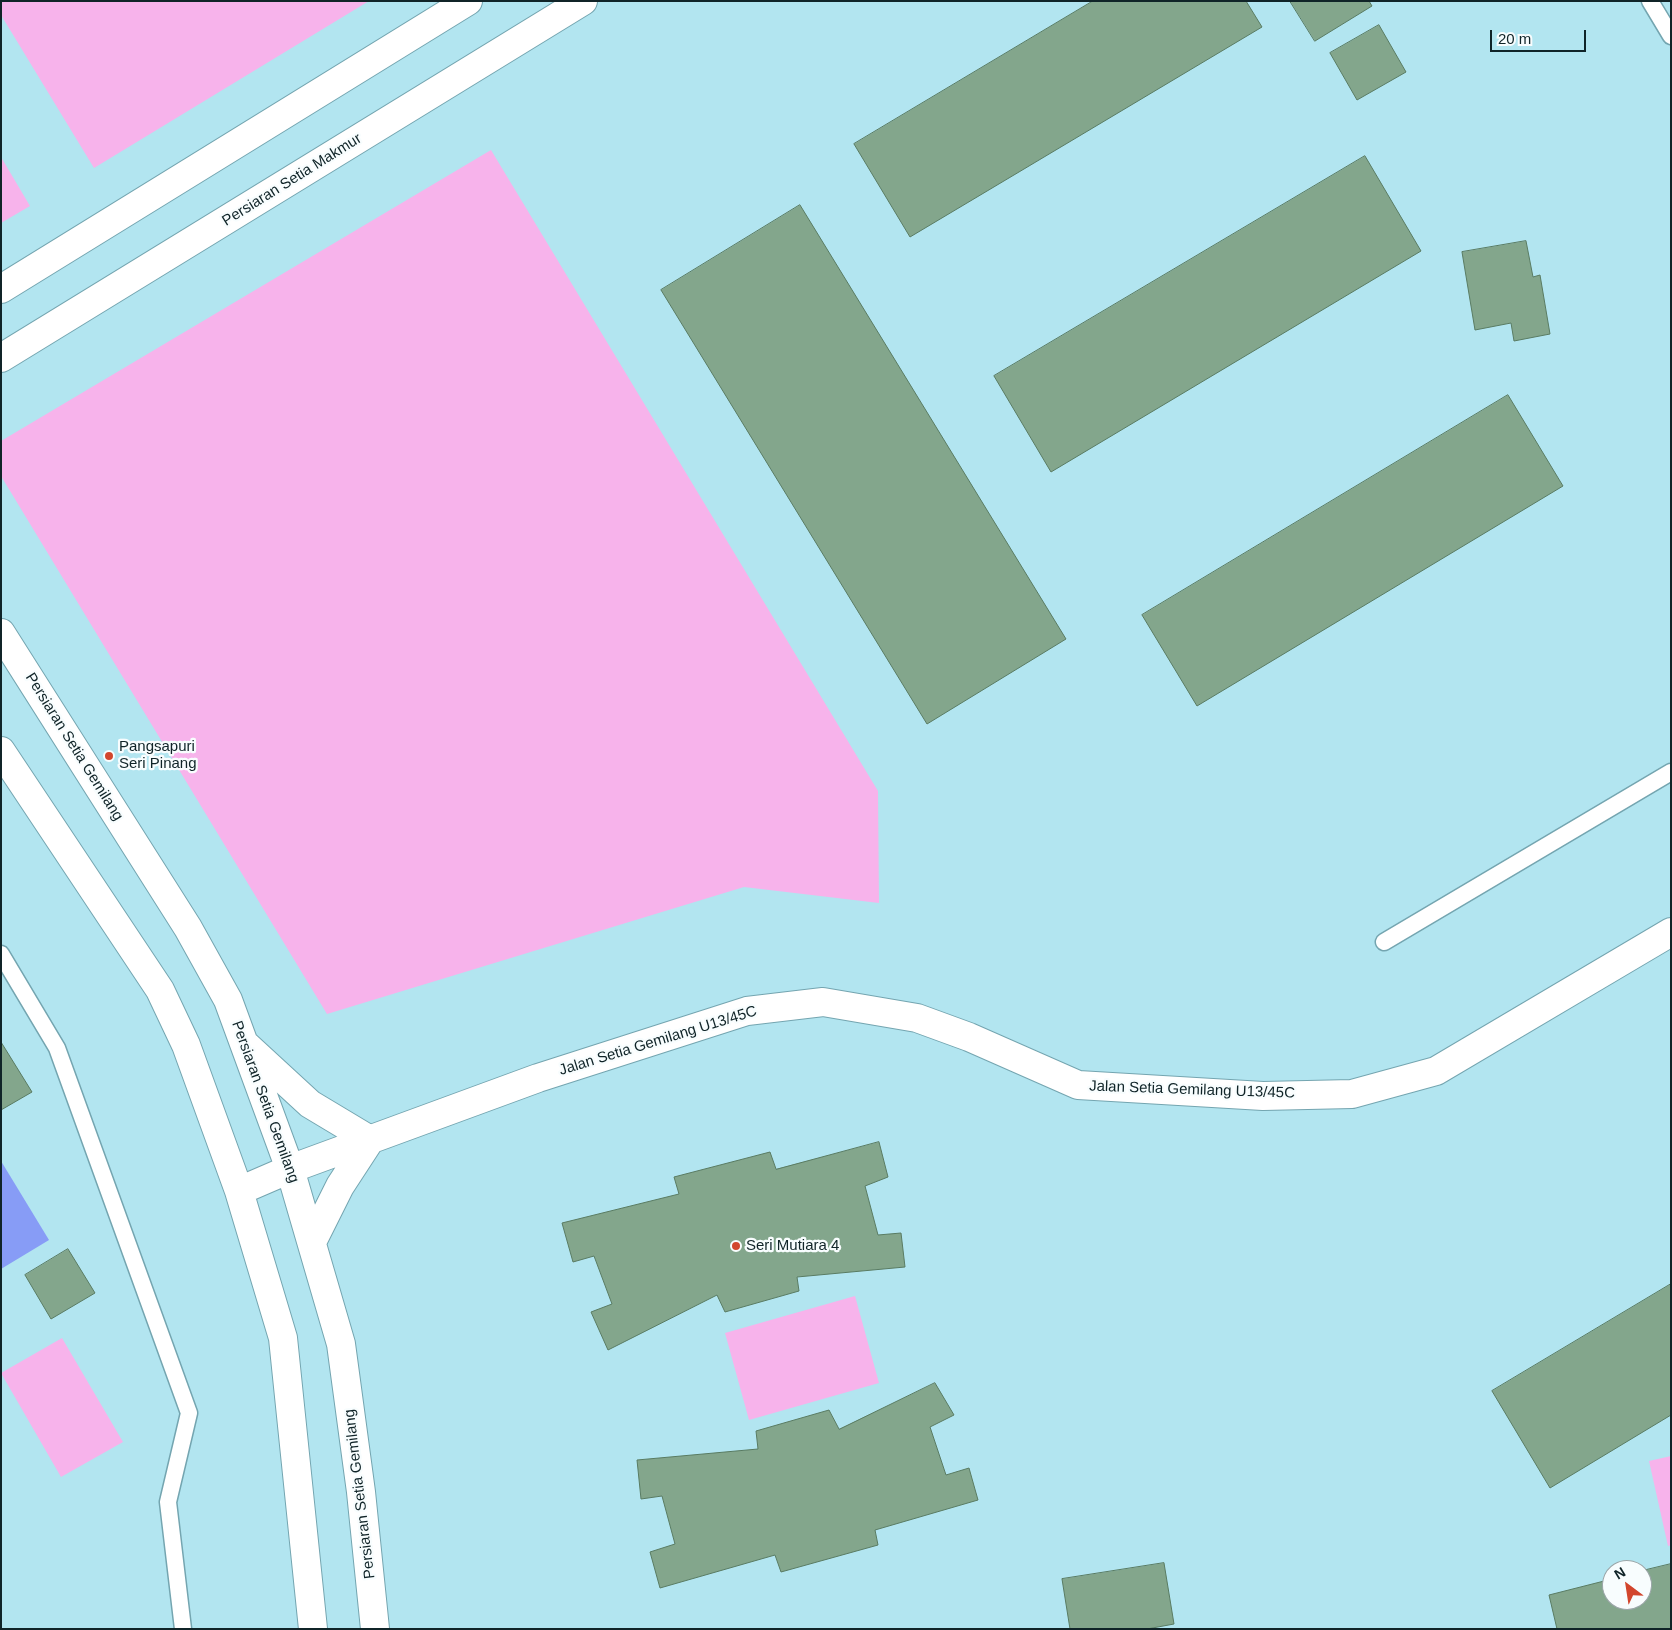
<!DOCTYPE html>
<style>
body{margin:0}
#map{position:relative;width:1672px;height:1630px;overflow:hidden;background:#b2e5f0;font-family:Helvetica,sans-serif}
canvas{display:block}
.frame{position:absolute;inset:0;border:2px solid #102428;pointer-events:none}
.north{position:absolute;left:1602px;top:1560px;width:50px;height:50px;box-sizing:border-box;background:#f8fdfe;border:1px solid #9ba6a8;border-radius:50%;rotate:329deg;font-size:14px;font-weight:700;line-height:20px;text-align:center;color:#102428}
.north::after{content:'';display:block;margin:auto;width:18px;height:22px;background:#d2462d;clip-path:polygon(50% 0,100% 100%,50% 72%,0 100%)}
.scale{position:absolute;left:1490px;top:30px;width:96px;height:22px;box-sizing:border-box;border:2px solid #102428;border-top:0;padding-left:6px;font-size:15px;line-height:18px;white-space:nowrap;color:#102428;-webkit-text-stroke:4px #f8fdfe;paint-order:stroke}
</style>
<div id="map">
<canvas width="1672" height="1630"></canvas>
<div class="frame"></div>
<div class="north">N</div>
<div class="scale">20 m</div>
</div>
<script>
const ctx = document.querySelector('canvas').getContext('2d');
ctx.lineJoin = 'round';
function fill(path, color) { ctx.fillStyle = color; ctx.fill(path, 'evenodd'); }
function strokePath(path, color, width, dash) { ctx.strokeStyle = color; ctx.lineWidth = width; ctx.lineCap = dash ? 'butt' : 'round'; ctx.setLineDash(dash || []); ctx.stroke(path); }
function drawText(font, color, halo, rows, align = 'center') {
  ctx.font = font + ' Helvetica,sans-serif'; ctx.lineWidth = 4.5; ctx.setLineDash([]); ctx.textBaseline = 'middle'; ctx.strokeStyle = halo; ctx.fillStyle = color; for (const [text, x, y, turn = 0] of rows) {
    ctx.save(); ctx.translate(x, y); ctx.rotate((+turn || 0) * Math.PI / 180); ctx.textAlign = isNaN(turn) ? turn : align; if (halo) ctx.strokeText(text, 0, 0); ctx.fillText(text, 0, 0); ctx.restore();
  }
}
fill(new Path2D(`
 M 1,1 L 369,1 L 94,168 L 1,15 Z
 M 491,150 L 878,791 L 879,903 L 744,887 L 327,1014 L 1,476 L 1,441 Z
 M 1,157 L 30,206 L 1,223 Z
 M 855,1296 L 879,1383 L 749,1420 L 725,1333 Z
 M 62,1338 L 123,1442 L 61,1477 L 1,1373 Z
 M 1671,1456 L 1671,1545 L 1668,1546 L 1649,1461 Z`), '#f7b3eb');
fill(new Path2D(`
 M 1,1161 L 49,1240 L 1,1269 Z`), '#879cf6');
const building = new Path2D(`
 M 1093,1 L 1246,1 L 1262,27 L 910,237 L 854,144 Z
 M 1290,1 L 1369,1 L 1372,6 L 1315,41 Z
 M 1379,25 L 1406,72 L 1357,100 L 1330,53 Z
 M 1365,156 L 1421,251 L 1051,472 L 994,376 Z
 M 800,205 L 1066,639 L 927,724 L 661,290 Z
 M 1526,241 L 1533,277 L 1540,275 L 1550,334 L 1514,341 L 1511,323 L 1475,330 L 1462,252 Z
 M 1508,395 L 1563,486 L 1197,706 L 1142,615 Z
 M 1,1042 L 32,1092 L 1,1110 Z
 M 879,1142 L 888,1177 L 865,1186 L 878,1235 L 901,1233 L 905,1267 L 797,1277 L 799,1291 L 725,1312 L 717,1295 L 608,1350 L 591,1312 L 612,1304 L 594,1256 L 573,1262 L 562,1223 L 679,1194 L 674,1177 L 770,1152 L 776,1169 Z
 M 68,1249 L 95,1293 L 51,1319 L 25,1275 Z
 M 1671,1284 L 1671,1415 L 1550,1488 L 1492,1391 Z
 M 935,1383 L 954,1415 L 930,1427 L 946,1475 L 969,1468 L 978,1500 L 875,1530 L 878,1545 L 781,1572 L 775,1555 L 660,1588 L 650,1552 L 675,1544 L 662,1496 L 641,1499 L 637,1460 L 758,1449 L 756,1431 L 829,1410 L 839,1429 Z
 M 1164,1563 L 1174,1624 L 1147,1629 L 1070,1629 L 1062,1579 Z
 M 1671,1564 L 1671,1629 L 1557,1629 L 1549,1595 L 1612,1579 L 1612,1600 L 1642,1600 L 1642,1571 Z`);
fill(building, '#83a68c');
strokePath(building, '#597b62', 1);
const lane = new Path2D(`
 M 1650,1 L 1671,36
 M 1384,942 L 1671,772
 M 1,954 L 57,1048 L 189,1413 L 168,1502 L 183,1629`);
const secondary = new Path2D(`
 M 1,289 L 468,1
 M 1,358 L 583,1
 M 1,633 L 188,928 L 228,1000 L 290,1169 L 341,1344 L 361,1492 L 375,1629
 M 1,751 L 160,990 L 186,1045 L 239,1191 L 283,1338 L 313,1629
 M 247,1046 L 310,1104 L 370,1140
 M 239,1191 L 290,1169 L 538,1078 L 747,1011 L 823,1002 L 917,1018 L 969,1037 L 1078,1085 L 1263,1096 L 1352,1094 L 1436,1071 L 1671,932
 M 312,1242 L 340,1186 L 370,1140`);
strokePath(lane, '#74a5b0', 19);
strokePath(secondary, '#74a5b0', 30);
strokePath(lane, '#fff', 16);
strokePath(secondary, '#fff', 28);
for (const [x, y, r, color] of [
 [109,756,5,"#d2462d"],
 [736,1246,5,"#d2462d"]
]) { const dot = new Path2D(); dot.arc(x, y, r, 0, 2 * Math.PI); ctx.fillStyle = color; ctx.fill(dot); strokePath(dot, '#f8fdfe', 2); }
drawText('15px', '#102428', '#f8fdfe', [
 ["Persiaran Setia Makmur",292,180,-32],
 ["Persiaran Setia Gemilang",74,747,58],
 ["Jalan Setia Gemilang U13/45C",658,1041,-17],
 ["Jalan Setia Gemilang U13/45C",1192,1090,2],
 ["Persiaran Setia Gemilang",265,1102,70],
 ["Persiaran Setia Gemilang",360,1494,-97]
]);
drawText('15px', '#102428', '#f8fdfe', [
 ["Pangsapuri",119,747],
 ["Seri Pinang",119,764],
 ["Seri Mutiara 4",746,1246]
], 'left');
</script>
